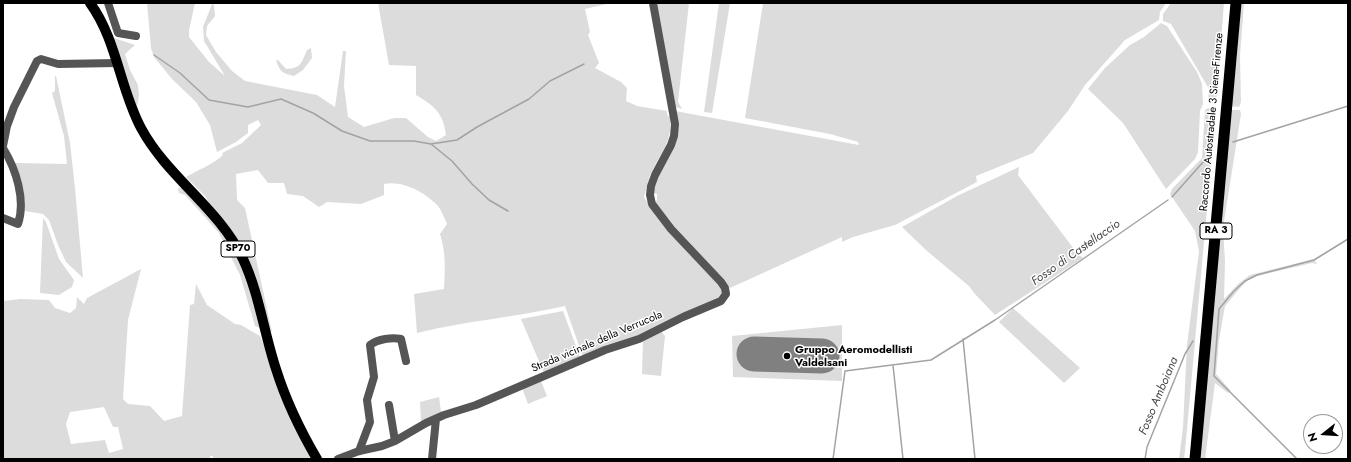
<!DOCTYPE html>
<style>
body{margin:0}
#map{position:relative;width:1351px;height:462px;overflow:hidden;background:#fff;font-family:Jost,sans-serif}
canvas{display:block}
.frame{position:absolute;inset:0;border:4px solid #000;pointer-events:none}
.north{position:absolute;left:1303px;top:414px;width:40px;height:40px;box-sizing:border-box;background:#fff;border:1px solid #999;border-radius:50%;rotate:253deg;font-size:11px;font-weight:700;line-height:16px;text-align:center;color:#000}
.north::after{content:'';display:block;margin:auto;width:14px;height:18px;background:#000;clip-path:polygon(50% 0,100% 100%,50% 72%,0 100%)}
</style>
<div id="map">
<canvas width="1351" height="462"></canvas>
<div class="frame"></div>
<div class="north">N</div>
</div>
<script>
const ctx = document.querySelector('canvas').getContext('2d');
ctx.lineJoin = 'round';
function fill(path, color) { ctx.fillStyle = color; ctx.fill(path, 'evenodd'); }
function strokePath(path, color, width, dash) { ctx.strokeStyle = color; ctx.lineWidth = width; ctx.lineCap = dash ? 'butt' : 'round'; ctx.setLineDash(dash || []); ctx.stroke(path); }
function drawText(font, color, halo, rows, align = 'center') {
  ctx.font = font + ' Jost,sans-serif'; ctx.lineWidth = 3; ctx.setLineDash([]); ctx.textBaseline = 'middle'; ctx.strokeStyle = halo; ctx.fillStyle = color; for (const [text, x, y, turn = 0] of rows) {
    ctx.save(); ctx.translate(x, y); ctx.rotate((+turn || 0) * Math.PI / 180); ctx.textAlign = isNaN(turn) ? turn : align; if (halo) ctx.strokeText(text, 0, 0); ctx.fillText(text, 0, 0); ctx.restore();
  }
}
fill(new Path2D(`
 M 147,3 L 195,3 L 189,30 L 189,37 L 209,62 L 225,76 L 204,41 L 203,27 L 212,4 L 214,5 L 215,16 L 207,26 L 206,35 L 216,52 L 232,71 L 245,81 L 317,95 L 335,107 L 343,51 L 346,51 L 344,86 L 348,117 L 364,127 L 394,118 L 406,118 L 428,137 L 436,141 L 446,135 C 443,112 434,106 416,95 L 416,66 L 389,65 L 378,3 L 611,3 L 585,9 L 590,32 L 588,35 L 599,63 L 595,68 L 621,82 L 627,88 L 626,101 L 637,106 L 667,111 L 667,115 L 670,117 C 673,144 658,155 649,178 C 647,184 646,191 644,197 L 650,207 L 723,290 L 722,296 L 717,300 L 646,333 L 583,357 L 565,306 C 516,317 466,321 417,333 L 414,294 L 444,289 C 445,270 446,252 440,234 L 447,224 C 444,218 442,211 438,206 C 426,193 403,180 384,184 L 384,195 L 361,204 L 327,202 L 319,207 L 303,196 L 287,194 L 284,183 L 268,183 L 258,170 L 236,174 L 237,200 L 245,208 L 272,332 L 268,328 L 255,280 L 205,196 L 186,177 C 198,170 212,165 223,155 L 222,153 L 242,143 L 261,125 L 258,120 L 248,125 L 248,133 L 236,142 L 217,152 L 210,125 L 196,102 L 172,79 L 154,57 L 151,48 Z
 M 656,3 L 689,3 L 678,102 L 682,109 L 676,107 Z
 M 719,3 L 730,3 L 712,113 L 704,112 Z
 M 763,3 L 1166,3 L 1160,12 L 1159,20 L 1125,40 L 1085,85 L 1068,111 L 1033,153 L 976,176 L 977,182 L 895,225 L 853,237 L 842,242 L 842,237 L 730,288 L 662,215 L 655,203 L 657,200 L 657,194 L 653,193 L 655,181 L 675,143 L 675,111 L 859,145 L 858,142 L 830,134 L 745,118 Z
 M 1171,3 L 1224,3 L 1216,104 L 1208,102 L 1209,89 L 1171,24 L 1163,21 L 1163,14 Z
 M 1241,3 L 1244,3 L 1240,56 L 1241,102 L 1239,107 L 1231,106 L 1236,65 Z
 M 1161,23 L 1167,26 L 1197,72 L 1202,84 L 1203,104 L 1200,111 L 1198,152 L 1195,159 L 1166,189 L 1123,123 L 1088,89 L 1105,68 L 1130,45 L 1144,37 Z
 M 111,37 L 135,45 L 125,54 L 130,70 L 138,85 L 139,95 L 137,107 Z
 M 311,48 L 312,58 L 303,70 L 294,76 C 282,73 280,72 276,60 L 278,60 L 286,69 C 302,68 301,63 307,50 Z
 M 55,76 L 56,76 L 70,143 L 75,188 L 83,278 L 66,262 L 58,245 L 49,220 L 43,214 L 25,211 L 15,163 L 67,164 L 64,136 L 52,93 L 55,91 Z
 M 1208,108 L 1216,110 L 1185,451 L 1184,459 L 1179,459 L 1183,427 L 1187,345 L 1199,251 L 1195,231 L 1170,194 L 1172,189 L 1202,158 L 1205,110 Z
 M 1230,110 L 1240,110 L 1241,114 L 1223,228 L 1225,261 L 1224,299 L 1238,284 L 1250,275 L 1314,259 L 1317,264 L 1312,263 L 1257,276 L 1248,280 L 1241,287 L 1225,306 L 1219,340 L 1216,374 L 1231,391 L 1228,393 L 1215,383 L 1205,459 L 1200,459 Z
 M 1019,167 L 1018,175 L 1077,253 L 1083,258 L 995,315 L 974,293 L 969,286 L 927,251 L 902,227 L 957,196 Z
 M 178,188 L 185,188 C 208,214 233,242 245,274 C 252,291 255,311 260,328 L 255,326 L 240,275 L 219,233 L 185,195 L 179,193 Z
 M 43,218 L 46,222 L 59,259 L 74,280 L 72,287 L 59,295 L 40,293 Z
 M 141,269 L 128,320 L 123,399 L 128,404 L 150,406 L 164,421 L 182,416 L 190,305 L 194,304 L 196,284 L 207,305 L 235,324 L 241,325 L 260,336 L 313,459 L 215,459 L 212,456 L 210,456 L 211,459 L 3,459 L 3,301 L 20,299 L 49,300 L 55,308 L 70,313 L 76,308 L 77,297 L 84,304 L 87,298 ZM 104,407 L 113,427 L 118,427 L 123,449 L 109,453 L 105,440 L 71,444 L 66,424 L 70,412 Z
 M 1013,308 L 1080,368 L 1064,383 L 999,322 Z
 M 563,311 L 580,357 L 544,373 L 521,319 Z
 M 842,325 L 842,381 L 733,377 L 732,336 Z
 M 661,331 L 665,336 L 661,376 L 642,374 L 643,341 L 646,340 L 646,338 Z
 M 541,381 L 547,396 L 528,404 L 522,388 Z
 M 439,397 L 441,412 L 421,422 L 420,402 Z`), '#dcdcdc');
strokePath(new Path2D(`
 M 154,55 L 180,73 L 209,100 L 248,107 L 281,99 L 313,113 L 342,131 L 370,141 L 414,141 L 431,144 L 452,161 L 472,184 L 489,200 L 508,211
 M 1233,142 L 1348,106
 M 431,144 L 457,140 L 477,127 L 529,99 L 550,81 L 584,64
 M 1172,197 L 1204,161
 M 963,339 L 975,459
 M 893,365 L 903,459
 M 833,459 L 845,371 L 931,360 L 995,320 L 1168,200
 M 1145,459 L 1147,447 L 1185,354 L 1193,341
 M 1297,459 L 1214,376 L 1219,309 L 1234,291 L 1245,281 L 1257,275 L 1314,260 L 1348,239`), '#a3a3a3', 1.5);
strokePath(new Path2D(`
 M 754,354 L 822,356`), '#808080', 35);
strokePath(new Path2D(`
 M 108,3 L 118,33 L 136,36
 M 3,146 L 7,126 L 14,107 L 37,61 L 41,59 L 58,64 L 117,63
 M 3,148 C 16,169 26,200 18,224 L 3,218
 M 389,405 L 395,441
 M 359,451 L 370,422 L 367,400 L 374,377 L 370,345 C 378,339 392,337 401,339 L 406,361
 M 338,459 L 359,451 L 382,446 L 395,441 L 426,423 L 444,415 L 476,405 L 605,350 L 639,339 L 683,317 L 721,301 L 726,294 L 725,288 L 721,282 L 671,229 L 652,204 L 650,195 L 651,186 L 655,175 L 671,145 L 674,136 L 675,124 L 653,3
 M 432,459 L 436,419`), '#555', 8);
strokePath(new Path2D(`
 M 90,3 C 117,40 120,89 141,128 C 168,178 219,208 243,259 C 259,293 264,333 276,369 C 286,401 300,430 317,459`), '#000', 10);
strokePath(new Path2D(`
 M 1195,459 L 1236,3`), '#000', 11);
for (const [x, y, r, color] of [
 [787,356,4,"#000"]
]) { const dot = new Path2D(); dot.arc(x, y, r, 0, 2 * Math.PI); ctx.fillStyle = color; ctx.fill(dot); strokePath(dot, '#fff', 1.5); }
for (const [x, y, w] of [
 [1216,231,32],
 [238,249,34]
]) { const box = new Path2D(); box.roundRect(x - w / 2, y - 8, w, 16, 3); ctx.fillStyle = '#fff'; ctx.fill(box); strokePath(box, '#000', 1); }
drawText('bold 10px', '#000', null, [
 ["RA 3",1216,231],
 ["SP70",238,249]
]);
drawText('11px', '#000', '#fff', [
 ["Raccordo Autostradale 3 Siena-Firenze",1212,122,-85],
 ["Strada vicinale della Verrucola",597,342,-23]
]);
drawText('bold 11px', '#000', '#fff', [
 ["Gruppo Aeromodellisti",795,350],
 ["Valdelsani",795,363]
], 'left');
drawText('italic 12px', '#444', '#fff', [
 ["Fosso di Castellaccio",1076,253,-35],
 ["Fosso Amboiana",1159,396,-67]
]);
</script>
